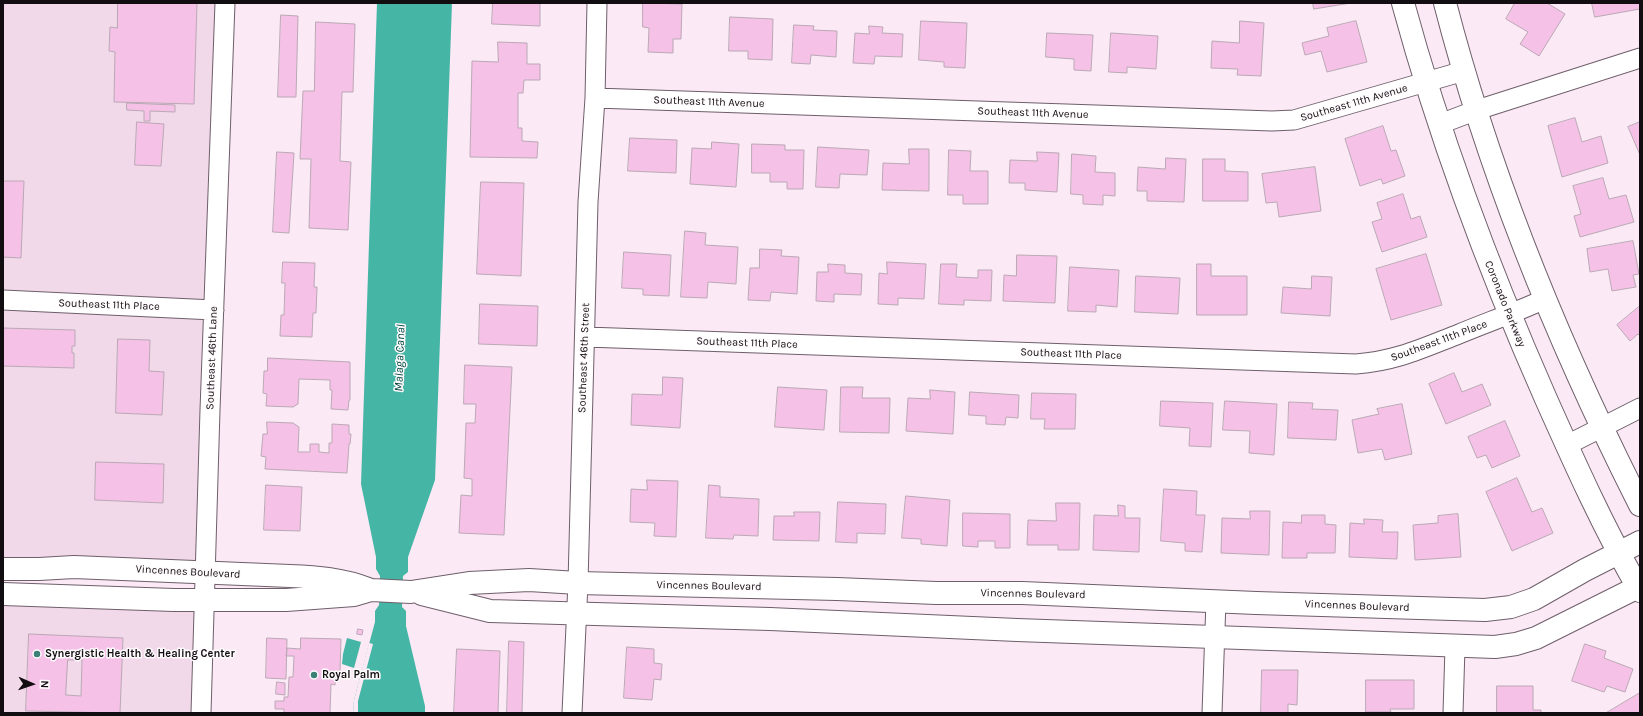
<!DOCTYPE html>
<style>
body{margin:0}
#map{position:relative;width:1643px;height:716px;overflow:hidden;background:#fbe9f5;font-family:Karla,sans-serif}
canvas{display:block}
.frame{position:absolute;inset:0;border:4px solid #120d11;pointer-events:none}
.north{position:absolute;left:12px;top:664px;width:40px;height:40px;-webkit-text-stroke:3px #fefbfd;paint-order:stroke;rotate:92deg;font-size:11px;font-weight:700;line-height:16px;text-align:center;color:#120d11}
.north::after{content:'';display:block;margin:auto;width:14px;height:18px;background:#120d11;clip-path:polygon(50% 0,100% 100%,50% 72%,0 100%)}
</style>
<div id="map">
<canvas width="1643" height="716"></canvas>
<div class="frame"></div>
<div class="north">N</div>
</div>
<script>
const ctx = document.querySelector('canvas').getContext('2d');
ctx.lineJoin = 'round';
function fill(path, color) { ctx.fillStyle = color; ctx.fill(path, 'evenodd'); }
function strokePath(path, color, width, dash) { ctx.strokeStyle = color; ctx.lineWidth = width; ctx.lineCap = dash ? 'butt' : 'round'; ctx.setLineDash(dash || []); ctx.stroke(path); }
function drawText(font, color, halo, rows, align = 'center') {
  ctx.font = font + ' Karla,sans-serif'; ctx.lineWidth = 3; ctx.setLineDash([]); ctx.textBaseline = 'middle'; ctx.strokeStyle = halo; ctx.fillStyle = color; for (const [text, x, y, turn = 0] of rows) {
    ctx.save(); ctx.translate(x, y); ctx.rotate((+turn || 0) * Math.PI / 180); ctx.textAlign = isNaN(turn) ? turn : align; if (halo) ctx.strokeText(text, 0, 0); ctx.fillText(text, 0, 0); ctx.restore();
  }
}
fill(new Path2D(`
 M 3,3 L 222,3 L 201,563 L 3,559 Z
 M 3,603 L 200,610 L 196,713 L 3,713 Z`), '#f2d9ea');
fill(new Path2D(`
 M 377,3 L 452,3 L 435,480 L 408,557 L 408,572 L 403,576 L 402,607 L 406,611 L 406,626 L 425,706 L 425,713 L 353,713 L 354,700 L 375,622 L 375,611 L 379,605 L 380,576 L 376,569 L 376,557 L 361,484 Z
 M 347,638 L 361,642 L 354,668 L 342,664 L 343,654 Z`), '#45b5a6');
fill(new Path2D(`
 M 369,643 L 373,644 L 358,701 L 358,713 L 353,713 L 354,700 Z`), '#fbe9f5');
const building = new Path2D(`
 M 118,3 L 197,3 L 194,104 L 114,102 L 115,52 L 109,51 L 110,27 L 117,28 Z
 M 493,3 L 540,3 L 540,26 L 492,24 Z
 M 643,3 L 682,4 L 681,39 L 673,39 L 673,53 L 648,52 L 649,28 L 643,27 Z
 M 1313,3 L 1351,3 L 1314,9 Z
 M 1515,3 L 1547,3 L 1565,14 L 1539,56 L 1520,44 L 1528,32 L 1506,19 Z
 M 1592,3 L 1640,3 L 1640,9 L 1595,17 Z
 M 281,15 L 298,16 L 296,97 L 278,97 Z
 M 730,17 L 773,19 L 772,60 L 748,59 L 748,51 L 729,51 Z
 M 921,21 L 967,23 L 965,68 L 944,67 L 944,62 L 919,60 Z
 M 1240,21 L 1264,23 L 1261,76 L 1237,75 L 1238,69 L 1211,68 L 1212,41 L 1239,43 Z
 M 1356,21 L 1367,62 L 1327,72 L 1321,51 L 1305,55 L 1302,43 L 1329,36 L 1327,28 Z
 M 316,22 L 355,24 L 353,92 L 342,92 L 340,161 L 351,162 L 348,230 L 309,228 L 311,159 L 300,159 L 303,91 L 314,91 Z
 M 794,25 L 814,26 L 813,30 L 837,31 L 836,57 L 811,55 L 810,64 L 792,63 Z
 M 869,26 L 883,27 L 882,33 L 903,34 L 902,57 L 875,56 L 874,64 L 853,63 L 855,33 L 869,34 Z
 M 1047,33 L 1093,35 L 1091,71 L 1074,70 L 1074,59 L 1046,57 Z
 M 1111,33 L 1158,36 L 1156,69 L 1127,67 L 1127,73 L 1109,72 Z
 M 498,42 L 527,43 L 527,64 L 540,64 L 540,80 L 524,80 L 523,93 L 518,93 L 518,128 L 522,128 L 522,141 L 538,142 L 537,158 L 470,157 L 472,61 L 498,62 Z
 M 127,103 L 175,105 L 175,112 L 150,111 L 150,121 L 144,121 L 144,111 L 127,110 Z
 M 1575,118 L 1582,142 L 1601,136 L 1608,163 L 1562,177 L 1548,126 Z
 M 137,122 L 164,124 L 161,166 L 135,165 Z
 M 1640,122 L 1640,155 L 1628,127 Z
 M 1383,126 L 1391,151 L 1396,150 L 1405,176 L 1383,184 L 1381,179 L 1360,186 L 1345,139 Z
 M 630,138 L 677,140 L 676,173 L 628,171 Z
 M 712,142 L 739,144 L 736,187 L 690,184 L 692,148 L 711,149 Z
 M 752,144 L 785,145 L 785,150 L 804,150 L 803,189 L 787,189 L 787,182 L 770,182 L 770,173 L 752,173 Z
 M 818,147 L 869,150 L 867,175 L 840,174 L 839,188 L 816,187 Z
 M 909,149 L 929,149 L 929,191 L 882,190 L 883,163 L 909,164 Z
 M 949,150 L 971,151 L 970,171 L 988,171 L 988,204 L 963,204 L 963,195 L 948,195 Z
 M 277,152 L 294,153 L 289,233 L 273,232 Z
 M 1037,152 L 1059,153 L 1057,192 L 1025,190 L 1025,183 L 1009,183 L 1010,160 L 1037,161 Z
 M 1072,154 L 1096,156 L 1095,172 L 1115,173 L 1115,196 L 1103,195 L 1103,205 L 1083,204 L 1083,195 L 1071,194 Z
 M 1166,158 L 1186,159 L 1184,202 L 1147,201 L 1147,191 L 1137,191 L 1138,167 L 1165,169 Z
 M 1203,159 L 1225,159 L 1225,171 L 1248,172 L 1248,201 L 1203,201 Z
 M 1315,167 L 1321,211 L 1279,217 L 1277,202 L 1266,203 L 1262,174 Z
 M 1603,178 L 1609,199 L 1626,195 L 1634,222 L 1580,237 L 1574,216 L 1581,214 L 1573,186 Z
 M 3,181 L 24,181 L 21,258 L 3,257 Z
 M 481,182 L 524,183 L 521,276 L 477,274 Z
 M 1403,194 L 1411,219 L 1420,216 L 1427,237 L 1382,252 L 1372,222 L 1382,219 L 1377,203 Z
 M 685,231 L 706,233 L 705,245 L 738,247 L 736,284 L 708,282 L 707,298 L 681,297 Z
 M 1633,241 L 1639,274 L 1633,275 L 1636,287 L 1612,291 L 1608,269 L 1590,272 L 1587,249 Z
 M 760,249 L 782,250 L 781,256 L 799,257 L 797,294 L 771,292 L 770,301 L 748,300 L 750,268 L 759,268 Z
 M 624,252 L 671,255 L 669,296 L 643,295 L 643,289 L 622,288 Z
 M 1426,254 L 1442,305 L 1391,320 L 1376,269 Z
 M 1017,255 L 1057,256 L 1055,303 L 1003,301 L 1004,275 L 1016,276 Z
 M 283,262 L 315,263 L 314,287 L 317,287 L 316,313 L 313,313 L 312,337 L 280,336 L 281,315 L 284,315 L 285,283 L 282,283 Z
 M 887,262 L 926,264 L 924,299 L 898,298 L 898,305 L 878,304 L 879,273 L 887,274 Z
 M 828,264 L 845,265 L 845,273 L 862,274 L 861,295 L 834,294 L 834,302 L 816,301 L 817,272 L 828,272 Z
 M 941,264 L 957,264 L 956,277 L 978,278 L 978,270 L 992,270 L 991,301 L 964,300 L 964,305 L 939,304 Z
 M 1197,264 L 1211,264 L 1211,276 L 1247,276 L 1247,315 L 1197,315 Z
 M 1070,267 L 1119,270 L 1117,307 L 1096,305 L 1096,312 L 1068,311 Z
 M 1136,276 L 1180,278 L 1178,314 L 1135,312 Z
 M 1312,276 L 1332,277 L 1330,316 L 1281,313 L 1283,287 L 1311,289 Z
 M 480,304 L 538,306 L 537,346 L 479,344 Z
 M 1640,306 L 1640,336 L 1638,334 L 1630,341 L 1617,325 Z
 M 3,328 L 75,330 L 75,346 L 72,346 L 72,353 L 74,353 L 74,368 L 3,366 Z
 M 118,339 L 150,340 L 149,371 L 164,372 L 162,415 L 116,413 Z
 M 268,358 L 350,362 L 350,400 L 349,400 L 348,410 L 331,409 L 332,390 L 330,390 L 330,380 L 299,379 L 298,404 L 293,407 L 266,406 L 267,394 L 263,393 L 264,371 L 267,371 Z
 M 465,365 L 512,367 L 504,535 L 459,533 L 461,495 L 472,496 L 472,479 L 464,478 L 466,423 L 475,423 L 476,404 L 464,404 Z
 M 1454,373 L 1462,392 L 1482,384 L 1491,405 L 1446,424 L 1429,384 Z
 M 663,377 L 683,378 L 680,428 L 631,425 L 632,394 L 662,395 Z
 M 778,387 L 827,390 L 824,430 L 775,427 Z
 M 841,387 L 863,387 L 862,398 L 890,398 L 889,433 L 840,432 Z
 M 930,390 L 955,392 L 953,434 L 906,431 L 908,398 L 930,399 Z
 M 970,392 L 1019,395 L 1018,418 L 1006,417 L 1005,425 L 986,424 L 986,416 L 969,415 Z
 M 1032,393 L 1076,394 L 1075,429 L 1044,429 L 1045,419 L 1031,419 Z
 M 1161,401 L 1213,403 L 1211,447 L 1189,446 L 1190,428 L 1160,426 Z
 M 1225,401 L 1277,404 L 1274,455 L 1249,453 L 1250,431 L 1223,430 Z
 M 1289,402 L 1313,403 L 1312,409 L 1338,410 L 1336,440 L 1288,438 Z
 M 1402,404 L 1412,454 L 1385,460 L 1382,449 L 1358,453 L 1352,420 L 1379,414 L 1377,409 Z
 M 1505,421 L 1520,456 L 1492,468 L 1486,455 L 1477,458 L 1468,437 Z
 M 267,422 L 293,423 L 299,427 L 298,452 L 310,452 L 310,444 L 319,444 L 319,452 L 329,453 L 329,443 L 332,443 L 332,424 L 349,425 L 349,434 L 351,434 L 350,444 L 349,444 L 347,473 L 265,469 L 266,457 L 261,456 L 263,434 L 267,434 Z
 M 96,462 L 164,464 L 163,503 L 95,500 Z
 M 1517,478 L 1532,512 L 1542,508 L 1553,533 L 1512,551 L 1486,492 Z
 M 647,480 L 678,481 L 676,537 L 654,536 L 655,523 L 630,522 L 631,489 L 647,490 Z
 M 266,485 L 302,487 L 300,531 L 264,530 Z
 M 709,485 L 720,486 L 720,497 L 759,499 L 758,536 L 734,535 L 733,539 L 706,538 Z
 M 1164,489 L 1197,491 L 1196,515 L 1205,515 L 1202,552 L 1185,551 L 1185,543 L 1161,541 Z
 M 906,496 L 950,500 L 947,546 L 921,544 L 921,539 L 902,538 Z
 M 838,502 L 886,504 L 885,534 L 857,533 L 857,543 L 836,542 Z
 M 1056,503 L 1080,503 L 1079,550 L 1058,550 L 1058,545 L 1027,545 L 1028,520 L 1056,521 Z
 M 1118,505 L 1125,506 L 1125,518 L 1140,518 L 1139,552 L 1093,550 L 1094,515 L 1118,516 Z
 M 1250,511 L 1270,511 L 1269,555 L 1221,553 L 1222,518 L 1250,519 Z
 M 794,512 L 820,512 L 819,541 L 773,540 L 774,516 L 794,516 Z
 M 963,513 L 1010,514 L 1010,548 L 995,548 L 995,541 L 978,541 L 978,547 L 963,546 Z
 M 1458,514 L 1461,557 L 1415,560 L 1413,525 L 1438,523 L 1438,516 Z
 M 1302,515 L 1325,515 L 1325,524 L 1336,525 L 1335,553 L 1307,553 L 1307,558 L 1282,558 L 1283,522 L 1301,523 Z
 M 1364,519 L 1383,520 L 1382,532 L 1398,532 L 1397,559 L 1349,557 L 1350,523 L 1364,524 Z
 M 358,629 L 363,630 L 362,635 L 357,634 Z
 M 29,634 L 123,638 L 120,713 L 26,711 ZM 68,660 L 82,660 L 81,696 L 66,695 Z
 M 267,638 L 287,639 L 286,679 L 266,678 Z
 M 301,638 L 341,639 L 340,673 L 336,673 L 335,685 L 331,684 L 330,713 L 284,713 L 284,709 L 275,709 L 275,701 L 284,701 L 284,697 L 288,697 L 289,677 L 293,677 L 294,656 L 286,656 L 287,648 L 300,649 Z
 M 509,641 L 524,642 L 522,713 L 507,713 Z
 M 1585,644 L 1606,651 L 1604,658 L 1633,669 L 1625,692 L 1607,686 L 1604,692 L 1572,681 Z
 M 627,647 L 654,649 L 654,663 L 662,664 L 661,680 L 654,679 L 652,700 L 624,698 Z
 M 457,649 L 500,651 L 498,713 L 454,713 Z
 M 1262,670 L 1298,670 L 1297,705 L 1288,704 L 1288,713 L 1261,713 Z
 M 1366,680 L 1414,680 L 1414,709 L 1390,709 L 1391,712 L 1366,712 Z
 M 277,682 L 285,683 L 285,695 L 276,694 Z
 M 1497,686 L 1533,686 L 1533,710 L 1541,710 L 1541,713 L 1497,713 Z
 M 1640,693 L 1640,713 L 1606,713 Z`);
fill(building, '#f6c1e7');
strokePath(building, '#baa9b4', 1);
const minor = new Path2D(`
 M 595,98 L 1272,121 L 1294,120 L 1464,71
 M 1440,124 L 1477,110 L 1640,58
 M 3,300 L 214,310
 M 586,337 L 1356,364 C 1396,361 1423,348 1459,334 C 1488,322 1517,312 1545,299
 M 1567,445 L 1640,408
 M 201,713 L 210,410 L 225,3
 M 572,713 L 578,583 L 588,202 L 595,98 L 597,3
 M 1212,713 L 1216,601
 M 1453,713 L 1455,647`);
const tertiary = new Path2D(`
 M 1403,3 C 1440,139 1489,270 1546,399 C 1575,464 1604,529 1640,591
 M 1445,3 C 1490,177 1559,345 1640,505
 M 3,569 L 39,569 L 74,567 L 290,576 C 317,577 343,579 368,589
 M 3,594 L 174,600 L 286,600 L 354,595 L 371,590 L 411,592 L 469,583 L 529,580 L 578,583 L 837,589 L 936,593 L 1022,593 L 1256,603 L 1485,610 L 1511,607 L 1534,599 L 1585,570 L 1640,542
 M 422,594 L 490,611 L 770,619 L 1017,630 L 1495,647 L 1516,644 L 1536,638 L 1640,586`);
strokePath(minor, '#6e5f6a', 21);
strokePath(tertiary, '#6e5f6a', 24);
strokePath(minor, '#fff', 19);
strokePath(tertiary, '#fff', 22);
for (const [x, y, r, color] of [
 [37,654,4,"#3b8076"],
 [314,675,4,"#3b8076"]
]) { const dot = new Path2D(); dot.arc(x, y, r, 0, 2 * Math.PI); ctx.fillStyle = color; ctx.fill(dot); strokePath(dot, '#fefbfd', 1.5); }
drawText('11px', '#120d11', '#fefbfd', [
 ["Southeast 11th Avenue",709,102,2],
 ["Southeast 11th Avenue",1354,103,-16],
 ["Southeast 11th Avenue",1033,113,2],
 ["Coronado Parkway",1505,304,68],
 ["Southeast 11th Place",109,305,2],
 ["Southeast 11th Place",1439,341,-20],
 ["Southeast 11th Place",747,343,2],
 ["Southeast 11th Place",1071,354,2],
 ["Southeast 46th Lane",212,358,-88],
 ["Southeast 46th Street",584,358,-88],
 ["Vincennes Boulevard",188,572,3],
 ["Vincennes Boulevard",709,586,1],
 ["Vincennes Boulevard",1033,594,1],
 ["Vincennes Boulevard",1357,606,2]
]);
drawText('bold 11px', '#120d11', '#fefbfd', [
 ["Synergistic Health & Healing Center",45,654],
 ["Royal Palm",322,675]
], 'left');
drawText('italic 12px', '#00473f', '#fefbfd', [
 ["Malaga Canal",400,358,-88]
]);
</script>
